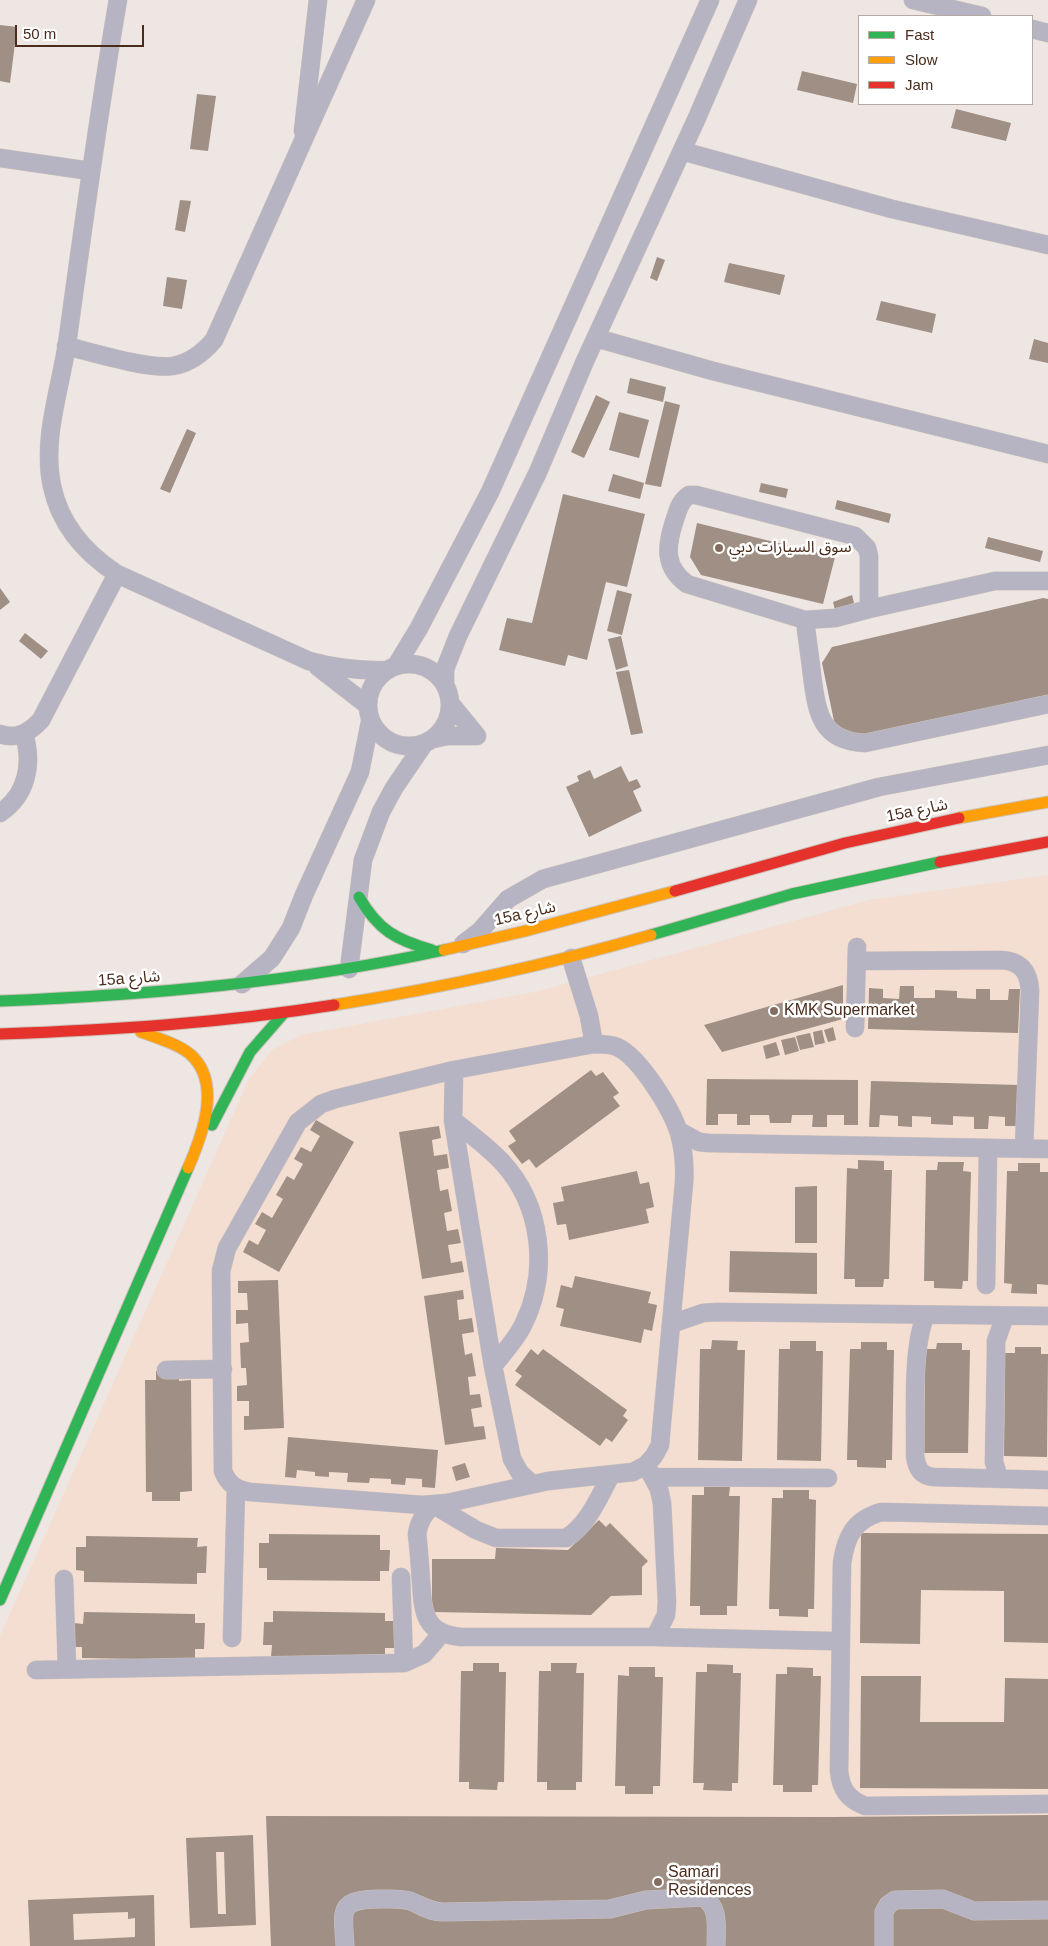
<!DOCTYPE html>
<meta charset="utf-8">
<style>
body{margin:0}
#map{position:relative;width:1048px;height:1946px;overflow:hidden;background:#eee6e2;font-family:Helvetica,sans-serif}
canvas{display:block}
.legend{position:absolute;left:858px;top:15px;width:175px;height:90px;box-sizing:border-box;background:#fff;border:1px solid #b6aba4;margin:0;padding:6px 9px;list-style:none;font-size:15px;color:#492c1b}
.legend li{display:flex;align-items:center;gap:10px;height:25px}
.legend b{width:25px;border:1px solid #b6aba4}
.scale{position:absolute;left:15px;top:25px;width:129px;height:22px;box-sizing:border-box;border:2px solid #492c1b;border-top:0;padding-left:6px;font-size:15px;line-height:18px;white-space:nowrap;color:#492c1b;-webkit-text-stroke:4px #fff;paint-order:stroke}
</style>
<div id="map">
<canvas width="1048" height="1946"></canvas>
<ul class="legend">
<li><b style="height:6px;background:#30b455"></b>Fast</li>
<li><b style="height:6px;background:#ff9f0a"></b>Slow</li>
<li><b style="height:6px;background:#e5322d"></b>Jam</li>
</ul>
<div class="scale">50 m</div>
</div>
<script>
const ctx = document.querySelector('canvas').getContext('2d');
ctx.lineJoin = 'round';
function fill(path, color) { ctx.fillStyle = color; ctx.fill(path, 'evenodd'); }
function strokePath(path, color, width, dash) { ctx.strokeStyle = color; ctx.lineWidth = width; ctx.lineCap = dash ? 'butt' : 'round'; ctx.setLineDash(dash || []); ctx.stroke(path); }
function drawText(font, color, halo, rows, align = 'center') {
  ctx.font = font + ' Helvetica,"Noto Sans Arabic",sans-serif'; ctx.lineWidth = 5; ctx.setLineDash([]); ctx.textBaseline = 'middle'; ctx.strokeStyle = halo; ctx.fillStyle = color; for (const [text, x, y, turn = 0] of rows) {
    ctx.save(); ctx.translate(x, y); ctx.rotate((+turn || 0) * Math.PI / 180); ctx.textAlign = isNaN(turn) ? turn : align; if (halo) ctx.strokeText(text, 0, 0); ctx.fillText(text, 0, 0); ctx.restore();
  }
}
fill(new Path2D(`
 M 1048,875 L 1048,1946 L 0,1946 L 0,1636 L 249,1079 L 272,1050 L 301,1035 L 539,991 L 869,900 Z`), '#f4ded2');
fill(new Path2D(`
 M 0,25 L 17,27 L 10,83 L 0,81 Z
 M 802,71 L 857,84 L 853,103 L 797,90 Z
 M 197,94 L 216,96 L 208,151 L 190,149 Z
 M 956,109 L 1011,123 L 1006,141 L 951,128 Z
 M 180,200 L 191,201 L 185,232 L 175,230 Z
 M 657,257 L 665,260 L 657,281 L 650,278 Z
 M 729,263 L 785,275 L 780,295 L 724,282 Z
 M 167,277 L 187,280 L 182,309 L 163,306 Z
 M 881,301 L 936,314 L 932,333 L 876,320 Z
 M 1034,339 L 1048,343 L 1048,363 L 1029,359 Z
 M 630,378 L 666,387 L 663,402 L 627,393 Z
 M 596,395 L 610,402 L 584,458 L 571,452 Z
 M 665,401 L 680,405 L 661,487 L 645,484 Z
 M 619,412 L 649,420 L 639,458 L 609,450 Z
 M 187,429 L 196,433 L 170,493 L 160,489 Z
 M 613,474 L 644,483 L 640,499 L 608,491 Z
 M 761,483 L 788,489 L 786,498 L 759,492 Z
 M 563,494 L 645,514 L 627,587 L 606,582 L 587,660 L 568,655 L 565,666 L 499,650 L 507,618 L 532,623 Z
 M 837,500 L 891,514 L 889,523 L 835,509 Z
 M 697,523 L 835,557 L 823,604 L 701,575 L 690,557 Z
 M 988,537 L 1043,551 L 1040,562 L 985,548 Z
 M 0,588 L 10,602 L 0,610 Z
 M 617,590 L 632,594 L 622,635 L 607,631 Z
 M 852,595 L 854,603 L 835,610 L 833,602 Z
 M 1043,598 L 1048,599 L 1048,697 L 855,739 L 835,726 L 822,663 L 832,647 Z
 M 25,633 L 48,651 L 41,659 L 19,641 Z
 M 621,636 L 628,666 L 616,670 L 608,639 Z
 M 629,670 L 643,733 L 631,735 L 616,672 Z
 M 621,766 L 629,782 L 637,779 L 641,787 L 633,791 L 642,811 L 589,837 L 566,787 L 579,781 L 577,776 L 590,770 L 594,779 Z
 M 843,985 L 843,1019 L 722,1052 L 704,1025 Z
 M 900,986 L 914,986 L 914,998 L 935,998 L 935,990 L 957,991 L 957,998 L 976,999 L 976,989 L 990,989 L 990,1000 L 1008,1000 L 1009,989 L 1020,989 L 1018,1033 L 868,1029 L 869,988 L 883,989 L 883,998 L 899,999 Z
 M 833,1027 L 836,1040 L 828,1042 L 824,1030 Z
 M 822,1030 L 825,1043 L 815,1045 L 813,1032 Z
 M 810,1033 L 814,1047 L 800,1050 L 796,1036 Z
 M 795,1037 L 799,1051 L 785,1055 L 781,1040 Z
 M 776,1042 L 780,1055 L 766,1059 L 763,1046 Z
 M 591,1070 L 596,1076 L 603,1072 L 619,1093 L 613,1097 L 620,1106 L 536,1168 L 529,1159 L 522,1164 L 508,1146 L 516,1141 L 509,1131 Z
 M 707,1079 L 858,1080 L 858,1125 L 844,1125 L 844,1115 L 827,1115 L 827,1127 L 812,1127 L 813,1115 L 792,1115 L 791,1123 L 770,1123 L 769,1115 L 750,1115 L 750,1125 L 737,1125 L 737,1114 L 718,1114 L 718,1125 L 706,1125 Z
 M 871,1081 L 1020,1085 L 1019,1126 L 1005,1126 L 1005,1117 L 989,1116 L 988,1129 L 974,1129 L 974,1117 L 953,1116 L 953,1125 L 931,1124 L 931,1117 L 912,1116 L 912,1127 L 898,1126 L 898,1116 L 880,1115 L 879,1127 L 869,1127 Z
 M 316,1120 L 354,1142 L 279,1272 L 243,1252 L 249,1240 L 258,1245 L 266,1230 L 255,1224 L 262,1212 L 272,1218 L 283,1199 L 276,1195 L 287,1176 L 294,1180 L 303,1164 L 294,1159 L 301,1147 L 311,1152 L 320,1136 L 310,1130 Z
 M 439,1126 L 441,1138 L 432,1140 L 434,1156 L 447,1154 L 449,1168 L 437,1170 L 440,1191 L 448,1189 L 452,1211 L 444,1213 L 447,1231 L 458,1229 L 461,1243 L 448,1245 L 451,1263 L 462,1261 L 464,1272 L 422,1279 L 399,1132 Z
 M 858,1160 L 884,1161 L 884,1170 L 892,1170 L 889,1279 L 884,1279 L 883,1287 L 855,1287 L 855,1279 L 844,1279 L 847,1168 L 858,1169 Z
 M 938,1162 L 964,1162 L 963,1171 L 971,1172 L 968,1281 L 963,1281 L 962,1289 L 934,1288 L 934,1281 L 924,1281 L 926,1170 L 937,1170 Z
 M 1018,1163 L 1040,1163 L 1040,1172 L 1048,1172 L 1048,1285 L 1037,1284 L 1037,1294 L 1011,1293 L 1012,1284 L 1004,1283 L 1007,1171 L 1018,1171 Z
 M 637,1171 L 640,1184 L 649,1182 L 654,1207 L 646,1209 L 649,1223 L 569,1240 L 566,1224 L 557,1225 L 553,1203 L 564,1201 L 561,1187 Z
 M 817,1186 L 817,1243 L 795,1243 L 795,1187 Z
 M 730,1251 L 817,1253 L 817,1294 L 729,1292 Z
 M 575,1276 L 651,1292 L 648,1303 L 657,1305 L 652,1331 L 644,1329 L 641,1343 L 560,1326 L 564,1309 L 556,1307 L 561,1285 L 572,1288 Z
 M 278,1280 L 284,1428 L 244,1430 L 244,1416 L 249,1416 L 249,1401 L 237,1401 L 237,1386 L 247,1385 L 246,1368 L 241,1368 L 240,1343 L 249,1342 L 248,1323 L 236,1324 L 236,1310 L 248,1310 L 247,1293 L 238,1293 L 238,1281 Z
 M 463,1290 L 464,1299 L 457,1300 L 459,1320 L 472,1318 L 474,1332 L 462,1334 L 465,1355 L 472,1353 L 476,1376 L 468,1377 L 470,1395 L 480,1394 L 482,1407 L 471,1409 L 474,1427 L 484,1426 L 486,1439 L 445,1445 L 424,1296 Z
 M 712,1340 L 738,1341 L 737,1350 L 745,1350 L 742,1461 L 698,1460 L 700,1349 L 711,1349 Z
 M 790,1341 L 816,1341 L 816,1351 L 823,1351 L 821,1461 L 777,1460 L 779,1349 L 790,1349 Z
 M 861,1342 L 887,1342 L 887,1350 L 894,1350 L 892,1460 L 886,1460 L 886,1468 L 857,1467 L 857,1460 L 847,1460 L 850,1349 L 861,1349 Z
 M 937,1343 L 962,1343 L 962,1350 L 970,1350 L 968,1453 L 924,1453 L 925,1349 L 936,1349 Z
 M 1015,1347 L 1041,1347 L 1041,1354 L 1048,1354 L 1047,1457 L 1004,1456 L 1005,1353 L 1015,1353 Z
 M 531,1349 L 538,1355 L 543,1349 L 627,1410 L 623,1416 L 628,1420 L 612,1442 L 606,1438 L 600,1446 L 515,1385 L 522,1376 L 515,1371 Z
 M 179,1370 L 179,1381 L 191,1380 L 192,1491 L 180,1492 L 180,1501 L 152,1501 L 152,1492 L 146,1492 L 145,1380 L 156,1380 L 156,1371 Z
 M 288,1437 L 438,1450 L 435,1488 L 422,1487 L 422,1479 L 406,1478 L 405,1485 L 391,1484 L 391,1479 L 370,1478 L 369,1483 L 347,1482 L 348,1473 L 329,1472 L 329,1477 L 315,1476 L 315,1472 L 297,1470 L 296,1478 L 285,1477 Z
 M 465,1463 L 470,1477 L 456,1481 L 452,1467 Z
 M 704,1487 L 730,1487 L 729,1496 L 740,1496 L 737,1606 L 727,1606 L 727,1615 L 700,1615 L 700,1606 L 690,1606 L 692,1495 L 704,1495 Z
 M 783,1490 L 809,1490 L 809,1499 L 816,1500 L 814,1609 L 808,1609 L 808,1617 L 779,1616 L 779,1609 L 769,1609 L 772,1498 L 783,1498 Z
 M 599,1520 L 606,1527 L 610,1523 L 648,1561 L 642,1567 L 642,1595 L 611,1596 L 591,1615 L 432,1612 L 432,1559 L 495,1559 L 496,1548 L 568,1550 Z
 M 861,1533 L 1048,1534 L 1048,1643 L 1004,1642 L 1004,1591 L 921,1590 L 920,1644 L 860,1643 Z
 M 269,1534 L 380,1535 L 380,1550 L 390,1550 L 389,1571 L 380,1571 L 380,1581 L 267,1580 L 267,1568 L 259,1568 L 259,1543 L 269,1543 Z
 M 86,1536 L 198,1538 L 197,1547 L 207,1546 L 206,1573 L 197,1573 L 197,1584 L 84,1582 L 84,1571 L 76,1570 L 76,1547 L 86,1547 Z
 M 273,1611 L 385,1613 L 385,1621 L 394,1621 L 394,1648 L 385,1648 L 385,1659 L 271,1657 L 272,1645 L 263,1645 L 264,1622 L 273,1622 Z
 M 84,1612 L 195,1614 L 195,1623 L 205,1623 L 204,1649 L 195,1649 L 195,1660 L 82,1658 L 82,1647 L 74,1647 L 74,1623 L 83,1624 Z
 M 473,1663 L 499,1663 L 499,1672 L 506,1672 L 504,1782 L 498,1782 L 497,1790 L 469,1789 L 469,1782 L 459,1782 L 461,1671 L 473,1671 Z
 M 551,1663 L 577,1663 L 576,1673 L 584,1673 L 582,1782 L 576,1782 L 576,1790 L 547,1790 L 547,1782 L 537,1782 L 539,1671 L 551,1671 Z
 M 707,1664 L 733,1665 L 733,1673 L 741,1673 L 738,1783 L 732,1783 L 732,1791 L 703,1790 L 704,1783 L 693,1783 L 696,1672 L 707,1672 Z
 M 629,1667 L 655,1667 L 655,1677 L 663,1677 L 660,1786 L 653,1786 L 653,1794 L 625,1794 L 625,1786 L 615,1786 L 618,1675 L 629,1676 Z
 M 787,1667 L 813,1668 L 813,1676 L 821,1676 L 818,1785 L 812,1785 L 812,1792 L 783,1792 L 783,1785 L 773,1785 L 776,1674 L 787,1674 Z
 M 861,1676 L 921,1676 L 920,1722 L 1004,1722 L 1005,1678 L 1048,1679 L 1048,1789 L 860,1788 Z
 M 1048,1815 L 1048,1946 L 271,1946 L 266,1816 L 831,1817 Z
 M 253,1835 L 256,1925 L 190,1928 L 186,1838 ZM 216,1852 L 224,1852 L 226,1914 L 218,1914 Z
 M 154,1895 L 155,1946 L 30,1946 L 28,1900 ZM 128,1912 L 128,1919 L 135,1918 L 135,1937 L 74,1940 L 73,1914 Z`), '#9f8f85');
const street = new Path2D(`
 M 118,0 C 98,114 83,229 67,344 C 60,390 42,439 52,486 C 60,525 85,553 117,574 L 309,661 C 335,668 359,671 386,670
 M 913,0 L 982,16
 M 1032,29 L 1048,33
 M 303,131 L 318,0
 M 682,151 L 892,209 L 1048,245
 M 0,158 L 90,171
 M 596,338 L 713,371 L 1048,454
 M 66,346 C 91,352 150,370 173,366 C 190,363 203,353 214,340 L 366,0
 M 689,495 L 696,495 L 855,536 L 867,548 L 869,556 L 869,609 L 835,618 L 805,620 L 687,584 C 664,567 666,547 674,522 C 678,511 679,502 689,495 Z
 M 869,609 L 995,581 L 1048,581
 M 805,620 C 807,638 810,657 812,675 C 817,712 820,741 865,743 L 1048,704
 M368 705a41 41 0 1 1 82 0a41 41 0 1 1-82 0Z
 M 396,666 L 419,628 L 490,492 L 710,0
 M 318,667 L 367,705
 M 445,684 L 445,669 L 458,636 L 538,472 L 585,361 L 696,120 L 748,0
 M 450,703 L 477,736
 M 0,734 C 17,740 30,732 41,720 L 117,574
 M 433,739 L 447,736 L 477,736
 M 0,813 C 27,795 33,764 24,734
 M 463,944 L 480,931 L 508,899 L 543,879 L 879,787 L 1048,755
 M 571,958 L 589,1016 L 594,1044
 M 857,961 L 1001,960 C 1021,961 1029,972 1030,991 L 1024,1149
 M 349,969 L 363,860 L 381,812 L 394,788 L 424,744
 M 242,984 L 272,958 L 291,928 L 304,895 L 360,772 L 370,722
 M 855,1028 L 857,947
 M 594,1044 C 601,1044 610,1044 617,1047 C 640,1057 672,1110 679,1133 C 684,1150 685,1166 684,1183 L 661,1433 L 660,1445 L 654,1456 L 646,1465 L 633,1472 L 548,1481 L 447,1503 L 422,1505 L 250,1492 C 236,1490 228,1484 223,1471 L 221,1271 L 227,1248 L 298,1122 L 321,1104 L 335,1099 L 454,1070 Z
 M 454,1070 L 453,1120 L 493,1366 L 512,1459 L 520,1473 L 532,1484
 M 453,1120 C 470,1134 488,1147 502,1162 C 542,1205 549,1271 524,1323 C 517,1339 504,1352 493,1366
 M 679,1131 L 699,1142 L 709,1143 L 1048,1149
 M 986,1285 L 988,1148
 M 926,1315 C 911,1347 916,1419 915,1456 C 917,1469 921,1476 934,1477 L 1048,1480
 M 671,1324 L 703,1313 L 717,1312 L 1048,1316
 M 166,1370 L 223,1369
 M 646,1465 L 659,1489 L 662,1503 L 667,1602 L 666,1615 L 655,1637
 M 611,1475 C 599,1497 588,1525 566,1538 L 496,1538 L 476,1530 L 434,1505 C 424,1513 419,1521 417,1534 C 419,1550 420,1566 421,1581 C 423,1612 424,1634 461,1637 L 655,1637 L 831,1641
 M 653,1477 L 828,1478
 M 999,1478 L 994,1462 L 996,1353 L 996,1341 L 1005,1316
 M 1048,1516 L 881,1512 C 854,1520 846,1536 842,1563 L 839,1771 C 841,1790 848,1799 865,1806 L 1048,1804
 M 401,1577 L 404,1663
 M 64,1579 L 67,1669
 M 232,1638 L 236,1488
 M 36,1670 L 404,1663 L 424,1654 L 442,1633
 M 345,1946 C 343,1910 337,1900 379,1899 C 389,1899 401,1898 410,1901 C 423,1906 430,1912 443,1912 L 610,1909 L 646,1900 L 703,1897 C 720,1907 716,1928 716,1946
 M 884,1946 L 884,1912 L 888,1905 L 895,1900 L 943,1899 L 974,1911 L 1048,1910`);
const fast = new Path2D(`
 M 359,897 C 378,930 396,940 432,950
 M 651,935 L 792,894 L 940,862
 M 0,1001 C 149,995 298,982 444,950
 M 212,1125 L 250,1052 L 284,1013
 M 0,1600 L 188,1168`);
const slow = new Path2D(`
 M 959,818 L 1048,802
 M 444,950 L 525,931 L 675,891
 M 334,1005 C 441,988 547,965 651,935
 M 141,1032 C 157,1038 176,1043 190,1054 C 222,1082 203,1134 188,1168`);
const jam = new Path2D(`
 M 940,862 L 1048,842
 M 675,891 L 845,843 L 959,818
 M 0,1034 C 112,1030 223,1023 334,1005`);
strokePath(street, '#ccc2bb', 19);
strokePath(fast, '#ccc2bb', 13);
strokePath(slow, '#ccc2bb', 13);
strokePath(jam, '#ccc2bb', 13);
strokePath(street, '#b6b3c3', 18);
strokePath(fast, '#30b455', 11);
strokePath(slow, '#ff9f0a', 11);
strokePath(jam, '#e5322d', 11);
for (const [x, y, r, color] of [
 [719,548,5,"#836d61"],
 [774,1011,5,"#836d61"],
 [658,1882,5,"#836d61"]
]) { const dot = new Path2D(); dot.arc(x, y, r, 0, 2 * Math.PI); ctx.fillStyle = color; ctx.fill(dot); strokePath(dot, '#fff', 2); }
drawText('16px', '#492c1b', '#fff', [
 ["سوق السيارات دبي",729,548],
 ["KMK Supermarket",784,1011],
 ["Samari",668,1873],
 ["Residences",668,1891]
], 'left');
drawText('16px', '#492c1b', '#fff', [
 ["15a شارع",917,811,-12],
 ["15a شارع",525,914,-13],
 ["15a شارع",129,979,-4]
]);
</script>
